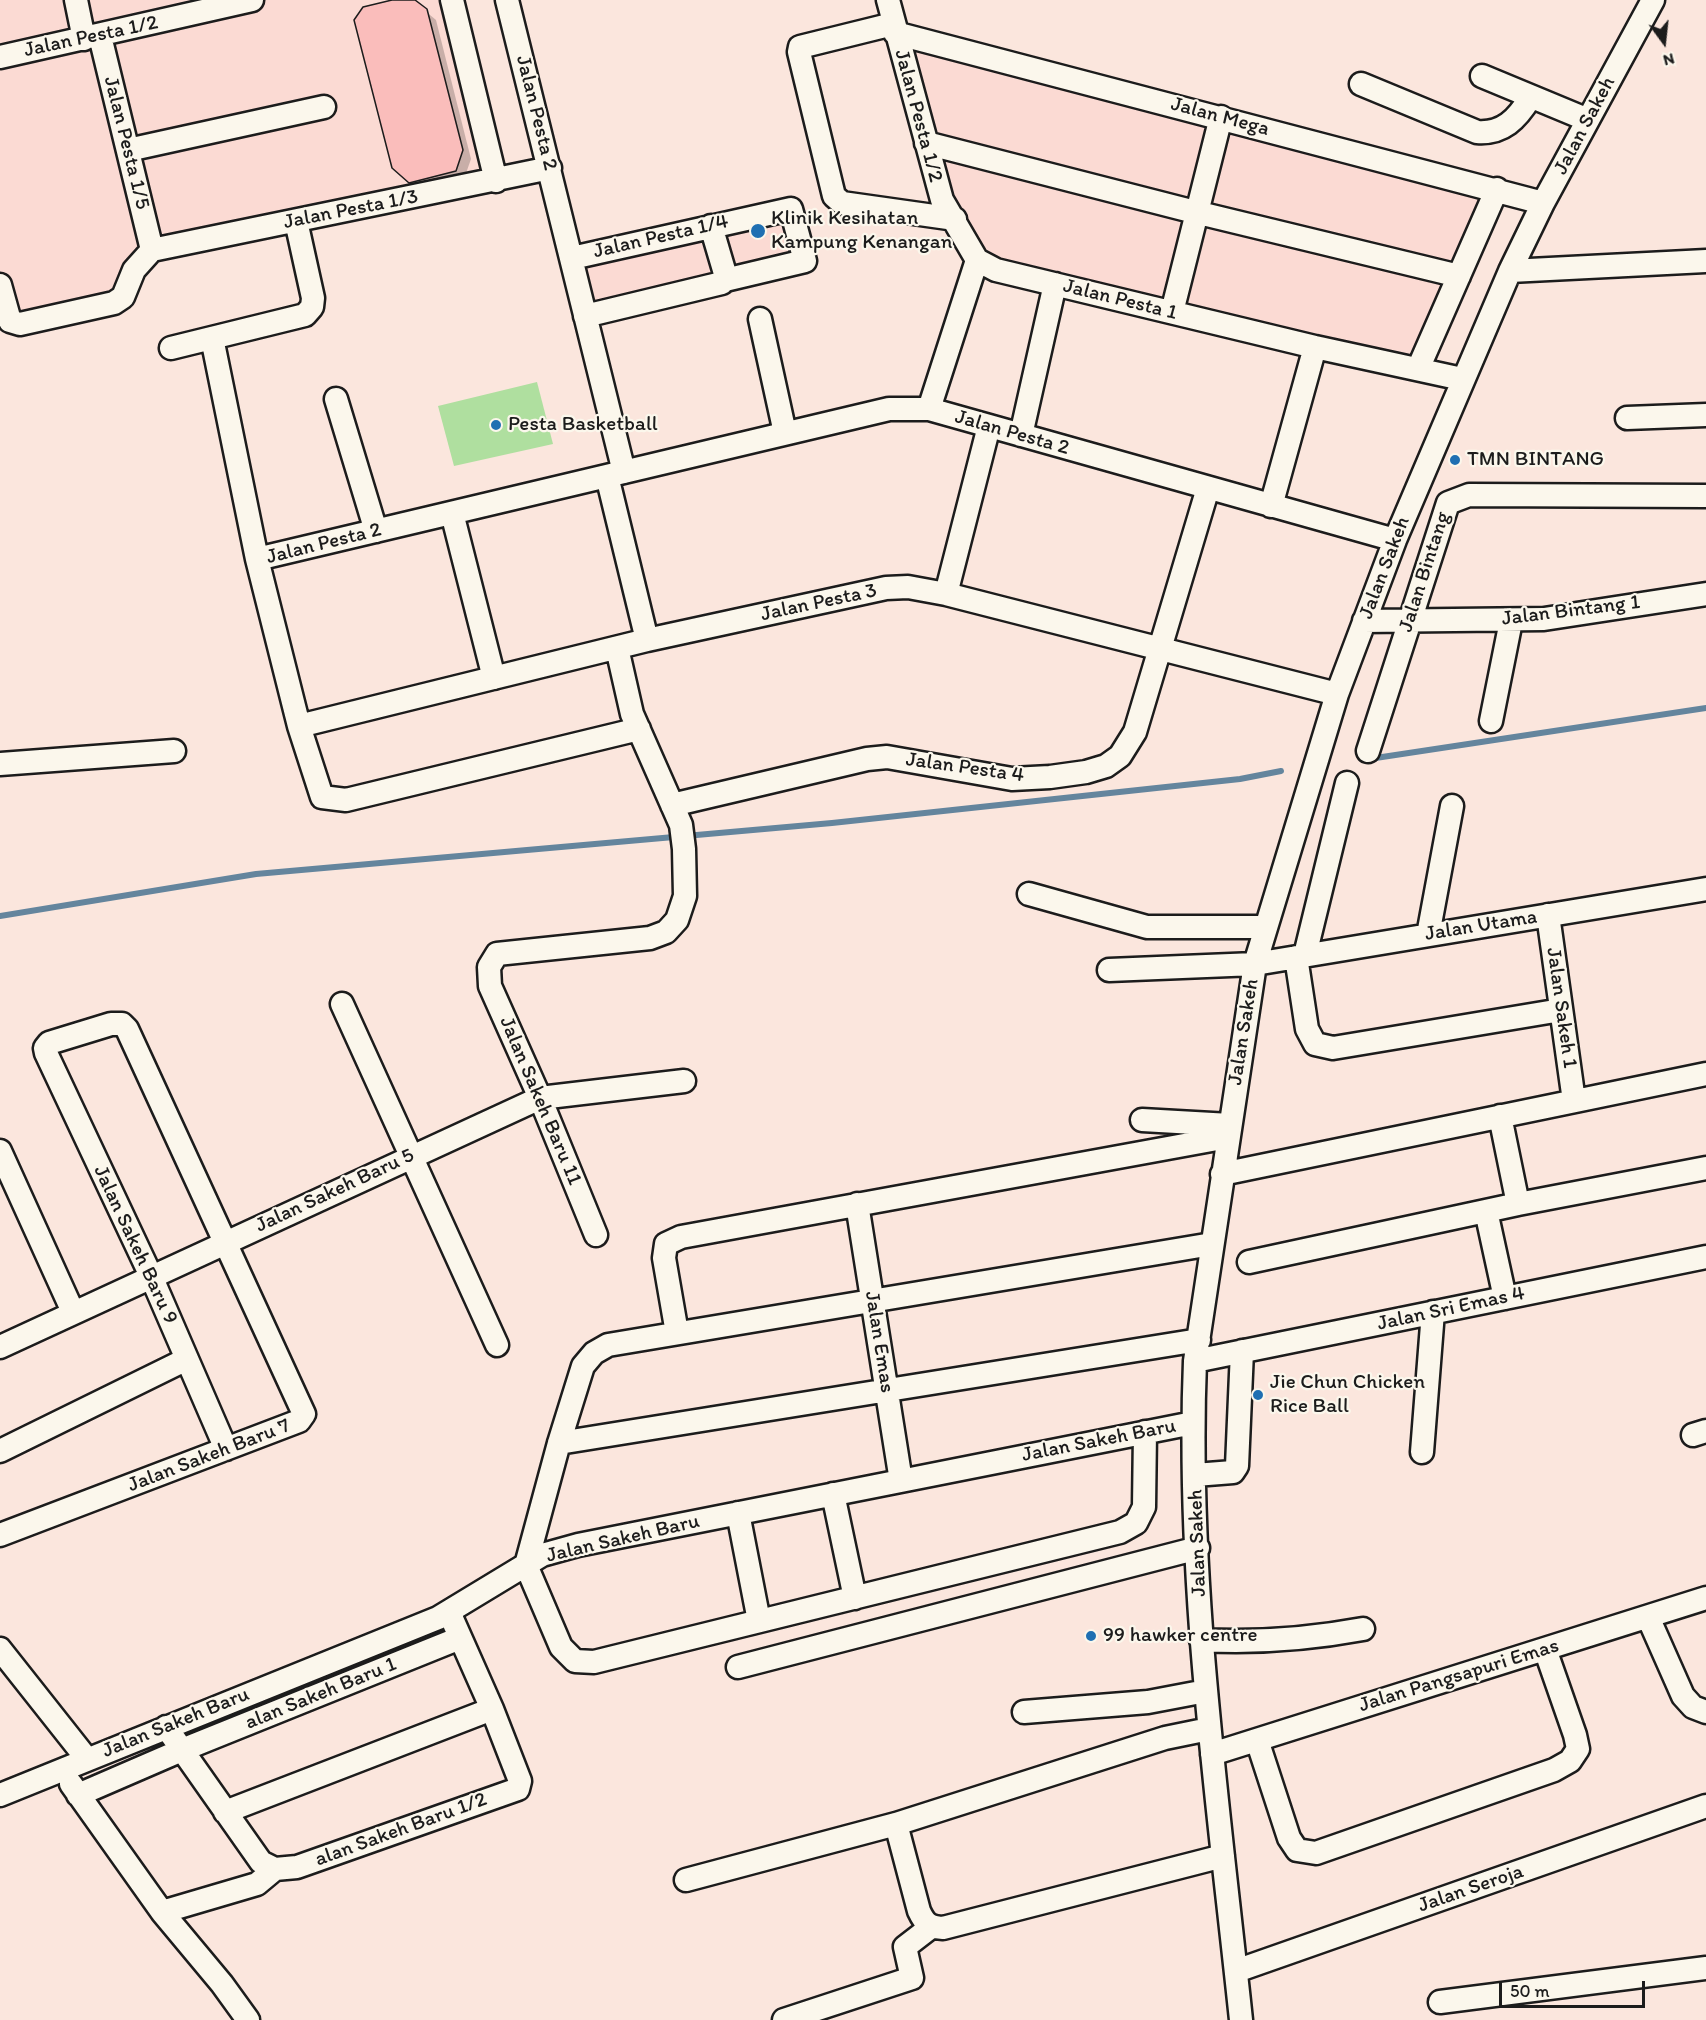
<!DOCTYPE html>
<style>
body{margin:0}
#map{position:relative;width:1706px;height:2020px;overflow:hidden;background:#fbe6dd;font-family:Itim,sans-serif}
canvas{display:block}
.north{position:absolute;left:1634px;top:12px;width:60px;height:60px;-webkit-text-stroke:4px #fbf7ec;paint-order:stroke;rotate:165deg;font-size:16px;font-weight:700;line-height:24px;text-align:center;color:#1c1c1c}
.north::after{content:'';display:block;margin:auto;width:21px;height:27px;background:#1c1c1c;clip-path:polygon(50% 0,100% 100%,50% 72%,0 100%)}
.scale{position:absolute;left:1499px;top:1981px;width:146px;height:27px;box-sizing:border-box;border:3px solid #1c1c1c;border-top:0;padding-left:8px;font-size:18px;line-height:21px;white-space:nowrap;color:#1c1c1c;-webkit-text-stroke:4px #fbf7ec;paint-order:stroke}
</style>
<div id="map">
<canvas width="1706" height="2020"></canvas>
<div class="north">N</div>
<div class="scale">50 m</div>
</div>
<script>
const ctx = document.querySelector('canvas').getContext('2d');
ctx.lineJoin = 'round';
function fill(path, color) { ctx.fillStyle = color; ctx.fill(path, 'evenodd'); }
function strokePath(path, color, width, dash) { ctx.strokeStyle = color; ctx.lineWidth = width; ctx.lineCap = dash ? 'butt' : 'round'; ctx.setLineDash(dash || []); ctx.stroke(path); }
function drawText(font, color, halo, rows, align = 'center') {
  ctx.font = font + ' Itim,sans-serif'; ctx.lineWidth = 4.5; ctx.setLineDash([]); ctx.textBaseline = 'middle'; ctx.strokeStyle = halo; ctx.fillStyle = color; for (const [text, x, y, turn = 0] of rows) {
    ctx.save(); ctx.translate(x, y); ctx.rotate((+turn || 0) * Math.PI / 180); ctx.textAlign = isNaN(turn) ? turn : align; if (halo) ctx.strokeText(text, 0, 0); ctx.fillText(text, 0, 0); ctx.restore();
  }
}
fill(new Path2D(`
 M 0,0 L 460,0 L 505,187 L 152,257 L 129,299 L 0,323 Z
 M 902,26 L 1506,184 L 1422,377 L 968,261 Z
 M 786,204 L 812,258 L 579,322 L 564,255 Z`), '#fbdad3');
fill(new Path2D(`
 M 537,382 L 553,444 L 454,466 L 438,406 Z`), '#afdf9f');
fill(new Path2D(`
 M 398,0 L 412,0 L 436,20 L 471,159 L 464,179 L 419,191 L 403,176 Z`), '#0003');
strokePath(new Path2D(`
 M 1369,759 L 1706,708
 M 0,916 L 256,874 L 832,823 L 1240,779 L 1281,771`), '#64859d', 6);
const building = new Path2D(`
 M 392,0 L 415,0 L 427,9 L 463,150 L 456,171 L 409,183 L 392,168 L 354,20 L 363,7 Z`);
fill(building, '#fabdbb');
strokePath(building, '#1c1c1c', 1.5);
const minor = new Path2D(`
 M 76,0 L 84,39
 M 452,0 L 496,181
 M 507,0 L 624,472
 M 888,0 L 942,200 L 977,260
 M 893,24 L 800,47 L 799,52 L 834,196 L 842,203 L 955,219
 M 895,33 L 1543,203
 M 100,36 L 152,250
 M 0,57 L 252,0
 M 1482,76 L 1588,120
 M 1361,84 L 1477,132 C 1503,134 1517,119 1530,98
 M 926,143 L 1195,212 L 1459,276
 M 128,150 L 324,107
 M 152,250 L 550,168
 M 572,258 L 791,209 L 805,261 L 725,280
 M 977,260 L 996,270 L 1315,347 L 1462,379
 M 1510,271 L 1706,261
 M 0,285 L 10,321 L 20,324 L 114,303 L 123,297 L 134,270 L 152,250
 M 1172,312 L 1221,117
 M 585,316 L 722,283 L 726,277 L 711,226
 M 760,319 L 785,433
 M 212,338 L 257,559
 M 171,348 L 305,315 L 312,307 L 313,298 L 296,221
 M 1418,369 L 1497,189
 M 336,399 L 376,531
 M 929,409 L 977,260
 M 1627,418 L 1706,415
 M 1021,435 L 1055,284
 M 607,476 L 647,640
 M 1271,506 L 1315,347
 M 452,513 L 494,678
 M 946,594 L 989,426
 M 1364,621 L 1544,619 L 1706,594
 M 1491,721 L 1511,621
 M 299,726 L 647,640 L 886,588 L 908,587 L 946,594 L 1337,694
 M 639,729 L 346,800 L 322,797 L 299,726 L 257,559 L 889,409 L 929,409 L 1395,540
 M 1368,751 L 1448,503 L 1469,495 L 1706,496
 M 0,764 L 174,751
 M 672,805 L 867,759 L 887,757 L 1012,779 L 1050,777 L 1086,772 L 1106,766 L 1120,756 L 1135,732 L 1208,488
 M 1029,894 L 1147,927 L 1266,927
 M 1548,915 L 1574,1101
 M 1428,935 L 1452,806
 M 1305,955 L 1347,783
 M 1296,957 L 1307,1029 L 1315,1044 L 1333,1048 L 1561,1010
 M 1109,970 L 1255,964 L 1706,889
 M 342,1004 L 497,1345
 M 1500,1116 L 1518,1204
 M 1142,1120 L 1230,1125
 M 0,1151 L 73,1312
 M 1222,1174 L 1706,1074
 M 857,1204 L 901,1481
 M 1486,1211 L 1505,1298
 M 596,1235 L 540,1098 L 490,986 L 489,967 L 497,954 L 650,938 L 666,932 L 677,920 L 685,896 L 684,849 L 681,825 L 632,714 L 617,648
 M 1249,1262 L 1518,1204 L 1706,1168
 M 677,1333 L 664,1258 L 666,1244 L 681,1237 L 1228,1137
 M 0,1347 L 540,1098 L 684,1081
 M 1195,1361 L 1706,1257
 M 1145,1432 L 1144,1507 L 1136,1523 L 1120,1532 L 594,1662 L 575,1661 L 561,1647 L 526,1565 L 559,1443 L 583,1366 L 594,1353 L 608,1345 L 1212,1244
 M 1693,1435 L 1706,1431
 M 559,1443 L 1199,1340
 M 0,1451 L 187,1359
 M 1422,1452 L 1433,1312
 M 1195,1475 L 1233,1472 L 1237,1466 L 1242,1351
 M 833,1494 L 855,1598
 M 738,1513 L 759,1621
 M 0,1535 L 299,1421 L 304,1414 L 127,1029 L 122,1024 L 111,1024 L 49,1043 L 45,1048 L 46,1053 L 151,1276 L 226,1449
 M 1648,1617 L 1683,1696 L 1693,1707 L 1706,1712
 M 1201,1640 C 1256,1643 1309,1639 1363,1629
 M 0,1649 L 87,1759
 M 738,1667 L 1198,1548
 M 1024,1712 L 1148,1702 L 1206,1691
 M 166,1727 L 261,1862 L 275,1869 L 297,1867 L 518,1789 L 520,1781 L 492,1709 L 449,1612
 M 1257,1740 L 1289,1838 L 1297,1850 L 1316,1853 L 1554,1770 L 1570,1761 L 1578,1749 L 1575,1735 L 1545,1649
 M 1212,1754 L 1706,1598
 M 71,1784 L 162,1912 L 222,1984 L 248,2020
 M 0,1795 L 438,1618 L 542,1555 L 578,1545 L 1193,1423
 M 78,1795 L 182,1750 L 460,1638
 M 225,1812 L 492,1709
 M 896,1824 L 919,1911 C 925,1924 929,1927 943,1928 L 1223,1856
 M 686,1880 L 896,1824 L 1165,1738 L 1209,1729
 M 162,1912 L 257,1884 L 275,1869
 M 1236,1971 L 1706,1806
 M 1440,2002 L 1706,1968
 M 784,2020 L 912,1978 L 905,1947 L 931,1927
 M 1241,2020 C 1218,1801 1186,1581 1195,1361 L 1255,964 L 1337,694 L 1395,540 L 1510,271 L 1543,203 L 1653,0`);
strokePath(minor, '#1c1c1c', 27);
strokePath(minor, '#fbf7ec', 22);
for (const [x, y, r, color] of [
 [758,231,8,"#1f6fb2"],
 [496,425,6,"#1f6fb2"],
 [1455,460,6,"#1f6fb2"],
 [1258,1395,6,"#1f6fb2"],
 [1091,1636,6,"#1f6fb2"]
]) { const dot = new Path2D(); dot.arc(x, y, r, 0, 2 * Math.PI); ctx.fillStyle = color; ctx.fill(dot); strokePath(dot, '#fbf7ec', 2); }
drawText('21px', '#1c1c1c', '#fbf7ec', [
 ["Jalan Pesta 1/2",91,37,-12],
 ["Jalan Pesta 2",536,113,76],
 ["Jalan Pesta 1/2",918,116,75],
 ["Jalan Mega",1220,117,15],
 ["Jalan Sakeh",1585,126,-62],
 ["Jalan Pesta 1/5",126,143,76],
 ["Jalan Pesta 1/3",351,210,-11],
 ["Jalan Pesta 1/4",661,237,-13],
 ["Jalan Pesta 1",1120,300,14],
 ["Jalan Pesta 2",1012,433,16],
 ["Jalan Pesta 2",324,544,-14],
 ["Jalan Sakeh",1385,568,-69],
 ["Jalan Bintang",1425,572,-72],
 ["Jalan Pesta 3",819,603,-12],
 ["Jalan Bintang 1",1571,611,-7],
 ["Jalan Pesta 4",965,768,8],
 ["Jalan Utama",1481,926,-9],
 ["Jalan Sakeh 1",1561,1008,82],
 ["Jalan Sakeh",1244,1032,-81],
 ["Jalan Sakeh Baru 11",540,1101,67],
 ["Jalan Sakeh Baru 5",335,1191,-25],
 ["Jalan Sakeh Baru 9",135,1245,65],
 ["Jalan Sri Emas 4",1451,1309,-12],
 ["Jalan Emas",879,1342,81],
 ["Jalan Sakeh Baru",1099,1441,-11],
 ["Jalan Sakeh Baru 7",209,1456,-21],
 ["Jalan Sakeh Baru",623,1539,-13],
 ["Jalan Sakeh",1198,1543,-92],
 ["Jalan Pangsapuri Emas",1459,1676,-17],
 ["alan Sakeh Baru 1",321,1694,-22],
 ["Jalan Sakeh Baru",176,1723,-22],
 ["alan Sakeh Baru 1/2",401,1830,-20],
 ["Jalan Seroja",1471,1889,-19]
]);
drawText('21px', '#1c1c1c', '#fbf7ec', [
 ["Klinik Kesihatan",771,219],
 ["Kampung Kenangan",771,243],
 ["Pesta Basketball",508,425],
 ["TMN BINTANG",1467,460],
 ["Jie Chun Chicken",1270,1383],
 ["Rice Ball",1270,1407],
 ["99 hawker centre",1103,1636]
], 'left');
</script>
